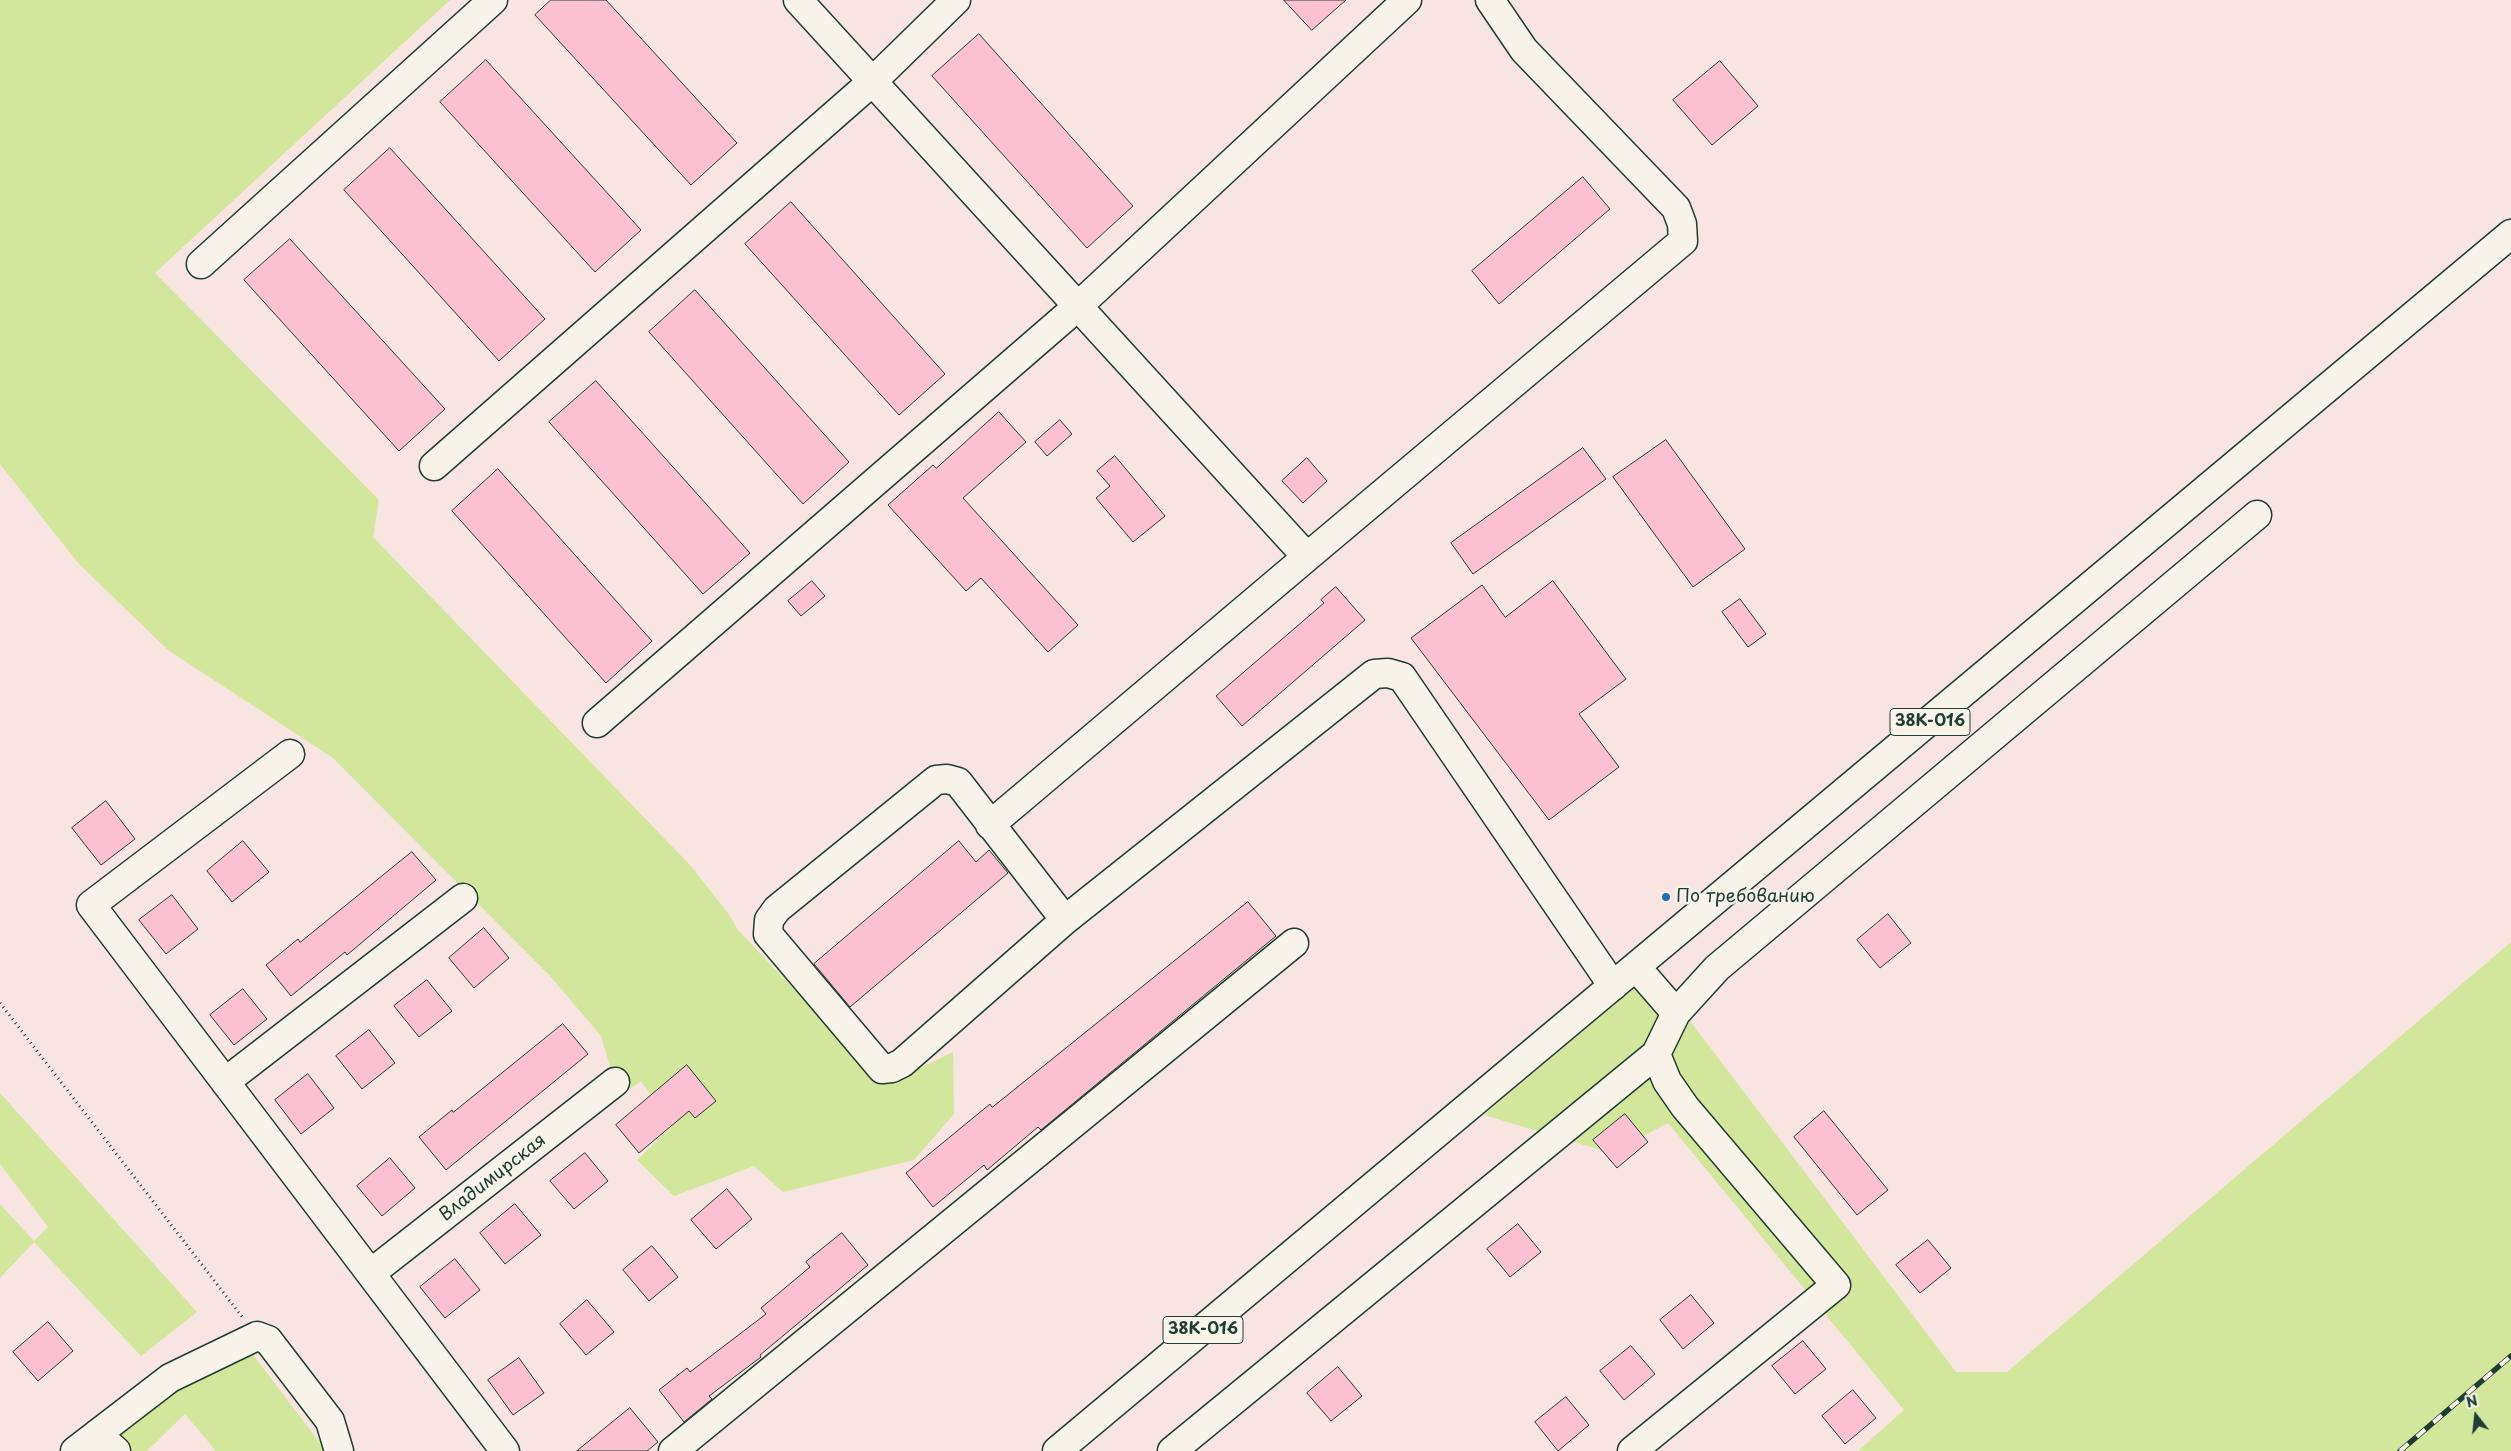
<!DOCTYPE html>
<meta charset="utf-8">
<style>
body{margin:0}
#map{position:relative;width:2511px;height:1451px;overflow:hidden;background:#f8e4e1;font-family:"Playpen Sans",sans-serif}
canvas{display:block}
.north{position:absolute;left:2451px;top:1391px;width:50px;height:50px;-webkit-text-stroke:4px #f7f3e8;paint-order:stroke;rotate:344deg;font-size:14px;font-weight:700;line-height:20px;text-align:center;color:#1f3d34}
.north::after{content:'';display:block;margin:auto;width:18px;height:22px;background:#1f3d34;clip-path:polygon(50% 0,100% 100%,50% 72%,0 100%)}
</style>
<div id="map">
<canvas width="2511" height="1451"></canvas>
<div class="north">N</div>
</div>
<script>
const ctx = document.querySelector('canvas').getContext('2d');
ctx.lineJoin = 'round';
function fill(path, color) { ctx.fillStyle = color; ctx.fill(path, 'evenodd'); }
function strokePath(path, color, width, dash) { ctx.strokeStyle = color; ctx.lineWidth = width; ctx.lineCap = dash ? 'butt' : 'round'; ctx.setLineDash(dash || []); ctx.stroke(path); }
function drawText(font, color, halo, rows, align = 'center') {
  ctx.font = font + ' "Playpen Sans",sans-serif'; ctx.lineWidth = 5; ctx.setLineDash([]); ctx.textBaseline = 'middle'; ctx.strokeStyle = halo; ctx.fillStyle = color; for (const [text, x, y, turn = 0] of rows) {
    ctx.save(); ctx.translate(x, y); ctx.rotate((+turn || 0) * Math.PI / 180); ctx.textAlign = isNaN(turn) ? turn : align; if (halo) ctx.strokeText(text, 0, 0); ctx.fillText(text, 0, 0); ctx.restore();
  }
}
fill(new Path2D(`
 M 0,0 L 450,0 L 155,273 L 379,500 L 373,537 L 690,865 L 728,913 L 738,930 L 862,1061 L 891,1082 L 953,1052 L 954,1114 L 914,1160 L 783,1192 L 754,1166 L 674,1196 L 637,1160 L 673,1125 L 641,1081 L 619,1097 L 601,1036 L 551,977 L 333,758 L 168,650 L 78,563 L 0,464 Z
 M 2511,942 L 2511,1451 L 1858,1451 L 1904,1410 L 1668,1123 L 1611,1153 L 1484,1115 L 1653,972 L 1956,1372 L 2007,1372 Z
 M 0,1093 L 197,1312 L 141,1356 L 34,1242 L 0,1278 L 0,1204 L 34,1241 L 48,1227 L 0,1164 Z
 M 251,1352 L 326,1451 L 216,1451 L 185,1414 L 147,1451 L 89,1451 L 187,1363 Z`), '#d2e79b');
const building = new Path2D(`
 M 551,0 L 606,0 L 737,143 L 691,185 L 535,15 Z
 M 1284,0 L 1346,0 L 1312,30 Z
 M 979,34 L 1133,206 L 1087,248 L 932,76 Z
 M 486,60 L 641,230 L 595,272 L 440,102 Z
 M 1720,61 L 1758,106 L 1712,145 L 1673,100 Z
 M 390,148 L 545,319 L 499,361 L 344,190 Z
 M 1583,177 L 1610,209 L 1499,304 L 1472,271 Z
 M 791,202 L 945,374 L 899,415 L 745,244 Z
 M 290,239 L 445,409 L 399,451 L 244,280 Z
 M 695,290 L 849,462 L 803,504 L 649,332 Z
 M 596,381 L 750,553 L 703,594 L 549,422 Z
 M 999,412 L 1026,442 L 963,498 L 1078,625 L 1048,652 L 981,578 L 966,591 L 888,505 L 933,465 L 936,468 Z
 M 1060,420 L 1072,434 L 1047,456 L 1035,442 Z
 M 1666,440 L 1745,549 L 1693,587 L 1613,477 Z
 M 1583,448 L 1606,479 L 1473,574 L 1451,543 Z
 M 1115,456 L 1165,516 L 1133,542 L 1096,498 L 1110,486 L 1097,471 Z
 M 1307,458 L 1327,481 L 1303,503 L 1282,481 Z
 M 498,469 L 652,641 L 606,683 L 452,511 Z
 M 812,581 L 825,596 L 801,616 L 788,601 Z
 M 1553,581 L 1626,679 L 1579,714 L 1619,767 L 1549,820 L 1411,638 L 1482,585 L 1505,617 Z
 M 1336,587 L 1365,620 L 1242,726 L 1216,696 L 1324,603 L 1321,600 Z
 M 1740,599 L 1766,634 L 1748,647 L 1722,612 Z
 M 106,801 L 135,839 L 101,865 L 72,828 Z
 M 243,841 L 269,872 L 232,902 L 207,871 Z
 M 959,841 L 976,862 L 989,850 L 1008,873 L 850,1007 L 814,964 Z
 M 412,852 L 436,880 L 347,955 L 345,952 L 291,996 L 266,965 L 298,939 L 300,942 Z
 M 172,895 L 198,929 L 166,954 L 139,920 Z
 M 1248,902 L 1276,936 L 1041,1130 L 1038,1127 L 987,1170 L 984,1165 L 933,1207 L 906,1173 L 990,1104 L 992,1107 Z
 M 1888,914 L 1911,943 L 1880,968 L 1857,940 Z
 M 484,928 L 509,958 L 474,988 L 449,958 Z
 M 427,980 L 452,1011 L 419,1037 L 394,1006 Z
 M 243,989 L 267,1019 L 234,1045 L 210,1015 Z
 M 563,1024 L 588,1054 L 446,1170 L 419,1137 L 452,1110 L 453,1112 Z
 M 369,1030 L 395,1063 L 362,1089 L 336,1056 Z
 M 687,1065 L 716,1101 L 695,1118 L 689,1111 L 639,1153 L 616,1125 Z
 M 308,1074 L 334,1108 L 301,1134 L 275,1100 Z
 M 1824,1111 L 1888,1190 L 1857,1215 L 1794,1137 Z
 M 1625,1114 L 1648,1142 L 1617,1168 L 1593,1140 Z
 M 585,1153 L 608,1181 L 574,1209 L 550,1181 Z
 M 390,1158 L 415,1188 L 382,1216 L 357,1186 Z
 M 727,1189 L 752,1219 L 716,1249 L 691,1220 Z
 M 515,1204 L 541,1235 L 505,1264 L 480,1233 Z
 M 1518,1224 L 1541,1252 L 1510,1277 L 1487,1249 Z
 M 842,1233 L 868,1265 L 760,1355 L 761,1357 L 709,1396 L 712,1399 L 684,1422 L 659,1390 L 687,1368 L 690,1372 L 766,1314 L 761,1308 L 810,1267 L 806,1262 Z
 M 1928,1240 L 1951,1268 L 1920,1293 L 1896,1265 Z
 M 652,1246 L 678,1277 L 649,1301 L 623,1270 Z
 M 455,1259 L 480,1290 L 445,1318 L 420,1287 Z
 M 1691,1295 L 1714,1323 L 1683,1349 L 1660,1320 Z
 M 587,1300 L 614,1332 L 586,1355 L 560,1324 Z
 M 48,1322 L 73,1351 L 38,1381 L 13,1352 Z
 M 1803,1341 L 1826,1369 L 1795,1394 L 1772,1366 Z
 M 1631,1346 L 1655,1374 L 1624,1400 L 1600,1371 Z
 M 519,1358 L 544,1393 L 513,1415 L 488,1380 Z
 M 1338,1367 L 1362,1396 L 1331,1421 L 1307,1393 Z
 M 1853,1390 L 1876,1418 L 1845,1444 L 1822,1416 Z
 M 1566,1397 L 1589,1425 L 1558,1451 L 1535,1422 Z
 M 630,1408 L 658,1442 L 647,1451 L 577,1451 Z`);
fill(building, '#fbc0d2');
strokePath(building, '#1f3d34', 1);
const minor = new Path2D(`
 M 798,0 L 1307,557 L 1683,241 L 1682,224 L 1676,208 L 1524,50 L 1490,0
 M 201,264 L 493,0
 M 434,466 L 873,81 L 956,0
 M 597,723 L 1077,307 L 1407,0
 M 290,754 L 91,905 L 505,1451
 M 990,825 L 1307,557
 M 1065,920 L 958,782 L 947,779 L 936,780 L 777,909 L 769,920 L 768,934 L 882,1069 L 892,1068 L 902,1063 L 1065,920 L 1374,674 L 1388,673 L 1402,677 L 1613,986
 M 1636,967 L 1676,1013
 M 225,1082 L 463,898
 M 371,1273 L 615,1082
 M 97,1434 L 116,1451
 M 75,1451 L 170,1378 L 257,1336 L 268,1340 L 330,1421 L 339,1451
 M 673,1451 L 1294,943
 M 1172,1451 L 1656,1054 L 1676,1013 L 1717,968 L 2257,515
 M 1632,1451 L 1836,1285 L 1685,1107 L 1667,1081 L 1656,1054`);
const major = new Path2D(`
 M 1057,1451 L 2511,234`);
strokePath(minor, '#1f3d34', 31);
strokePath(major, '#1f3d34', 31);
strokePath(new Path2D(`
 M 0,1003 L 243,1318`), '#1f3d34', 3, [1, 4]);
strokePath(minor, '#f7f3e8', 28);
strokePath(major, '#f7f3e8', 28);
const rail = new Path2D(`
 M 2400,1451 L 2511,1356`);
strokePath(rail, '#1f3d34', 5.5);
strokePath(rail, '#f7f3e8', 4, [11]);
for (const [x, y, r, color] of [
 [1666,897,5,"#1f6fb2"]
]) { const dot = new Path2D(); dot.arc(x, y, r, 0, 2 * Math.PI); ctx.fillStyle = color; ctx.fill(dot); strokePath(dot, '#f7f3e8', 2); }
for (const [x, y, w] of [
 [1930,722,80],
 [1203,1330,80]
]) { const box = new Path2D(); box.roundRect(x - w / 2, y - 13.5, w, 27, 4); ctx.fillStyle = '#f7f3e8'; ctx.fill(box); strokePath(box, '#1f3d34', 1); }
drawText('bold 16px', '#1f3d34', null, [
 ["38К-016",1930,722],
 ["38К-016",1203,1330]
]);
drawText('18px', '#1f3d34', '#f7f3e8', [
 ["По требованию",1676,897]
], 'left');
drawText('18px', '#1f3d34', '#f7f3e8', [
 ["Владимирская",493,1178,-38]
]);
</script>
